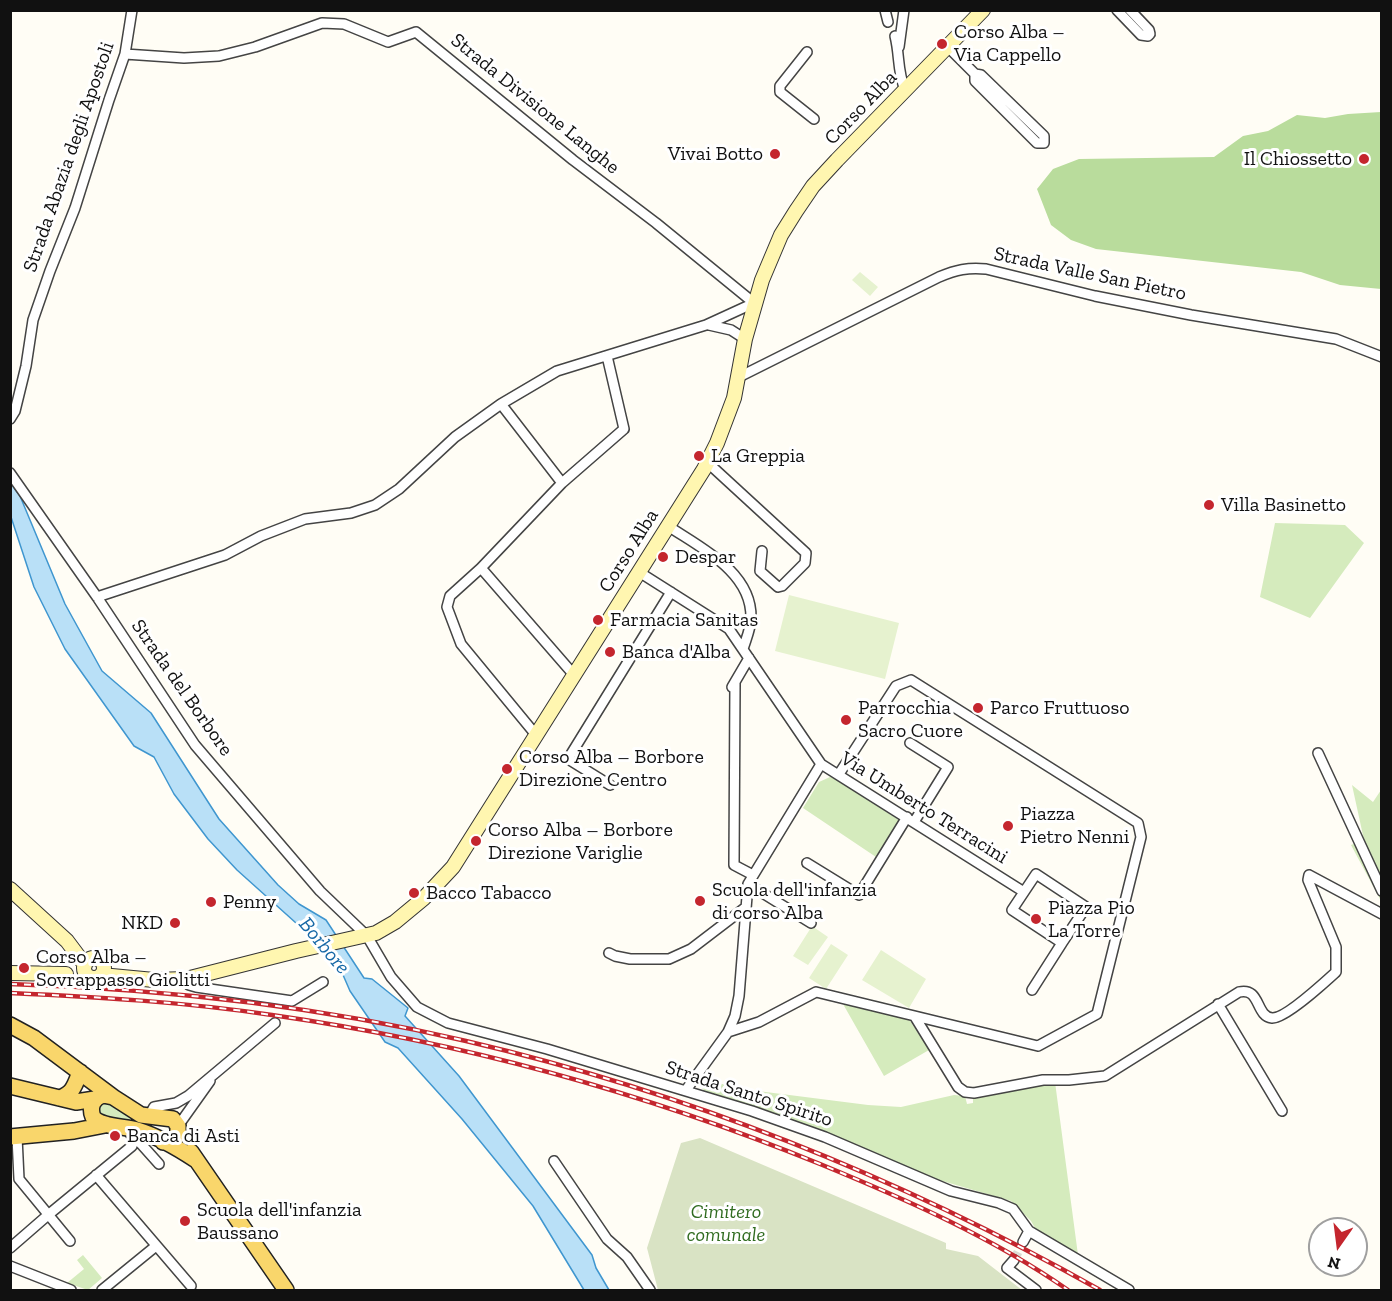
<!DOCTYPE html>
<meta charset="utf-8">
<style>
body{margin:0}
#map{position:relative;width:1392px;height:1301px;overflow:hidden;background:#fffdf5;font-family:"Zilla Slab",serif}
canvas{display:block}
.frame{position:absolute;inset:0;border:12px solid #111;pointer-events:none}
.north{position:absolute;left:1308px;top:1217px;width:60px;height:60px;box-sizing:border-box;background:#fff;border:2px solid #a0a0a0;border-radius:50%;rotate:194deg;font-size:16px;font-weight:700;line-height:24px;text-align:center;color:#111}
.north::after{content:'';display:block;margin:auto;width:21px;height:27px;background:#c4262e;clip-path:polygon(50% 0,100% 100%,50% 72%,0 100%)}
</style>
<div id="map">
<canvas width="1392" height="1301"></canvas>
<div class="frame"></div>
<div class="north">N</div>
</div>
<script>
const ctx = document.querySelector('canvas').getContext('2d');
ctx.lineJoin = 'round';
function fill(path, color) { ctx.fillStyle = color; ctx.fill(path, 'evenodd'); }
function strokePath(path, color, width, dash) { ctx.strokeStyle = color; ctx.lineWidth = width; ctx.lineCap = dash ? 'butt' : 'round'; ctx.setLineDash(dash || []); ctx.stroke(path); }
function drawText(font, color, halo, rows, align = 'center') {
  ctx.font = font + ' "Zilla Slab",serif'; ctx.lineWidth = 6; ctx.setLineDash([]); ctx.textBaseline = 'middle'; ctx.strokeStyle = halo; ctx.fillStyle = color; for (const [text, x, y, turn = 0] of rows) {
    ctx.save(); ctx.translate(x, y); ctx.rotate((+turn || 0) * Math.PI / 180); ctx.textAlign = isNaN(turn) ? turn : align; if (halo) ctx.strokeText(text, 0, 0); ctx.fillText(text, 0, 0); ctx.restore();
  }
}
fill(new Path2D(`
 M 1275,523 L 1345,525 L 1364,543 L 1310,618 L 1260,597 Z
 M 830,777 L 836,779 L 899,820 L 876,857 L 803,808 L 819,782 Z
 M 1352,785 L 1373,802 L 1381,790 L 1381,901 L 1351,845 L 1364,840 Z
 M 843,1004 L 909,1019 L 929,1050 L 884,1076 Z
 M 704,1080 L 750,1090 L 868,1105 L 901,1107 L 954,1095 L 965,1096 L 967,1104 L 973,1103 L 973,1098 L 1036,1084 L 1055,1082 L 1078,1255 L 1035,1228 L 1031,1221 L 1011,1201 L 939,1180 L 816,1130 L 707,1094 L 702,1088 Z
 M 106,1102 L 138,1122 L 103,1117 L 98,1109 L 102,1103 Z
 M 83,1255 L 102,1278 L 88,1290 L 67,1283 L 84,1269 L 77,1260 Z`), '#d5ebbd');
fill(new Path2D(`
 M 1381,112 L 1381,289 L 1340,285 L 1301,272 L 1096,249 L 1071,240 L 1051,225 L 1037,189 L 1053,169 L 1079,159 L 1214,157 L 1243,136 L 1268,131 L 1297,115 L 1325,118 L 1348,114 Z`), '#b9dc9c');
fill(new Path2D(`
 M 700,1138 L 946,1243 L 946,1249 L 978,1256 L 1022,1290 L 658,1290 L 647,1248 L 681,1143 Z`), '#d9e3c4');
fill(new Path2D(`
 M 860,272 L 878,287 L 870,296 L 852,280 Z
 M 789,595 L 899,623 L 885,679 L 775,651 Z
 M 812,926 L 828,937 L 808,965 L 793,956 Z
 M 831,944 L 848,955 L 826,989 L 809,978 Z
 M 881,950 L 926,979 L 909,1008 L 862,980 Z`), '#e6f2cf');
const water = new Path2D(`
 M 10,482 L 20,496 L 65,604 L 102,671 L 151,713 L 219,819 L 278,885 L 299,904 L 326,920 L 364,978 L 372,979 L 408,1008 L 405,1016 L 459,1076 L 592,1255 L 596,1268 L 609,1290 L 584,1290 L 533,1206 L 462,1119 L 398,1048 L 385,1042 L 350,991 L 340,968 L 296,923 L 237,870 L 208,839 L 174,794 L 154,757 L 134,746 L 65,649 L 34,587 L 11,517 Z`);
fill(water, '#b9e0f7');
strokePath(water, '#3f96cf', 1.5);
strokePath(new Path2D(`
 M 1014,1260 L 1023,1242`), '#dbdad3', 9, [9, 4.5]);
const street = new Path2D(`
 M 885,10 L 888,22
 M 1117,10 L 1141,35 L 1148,36 L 1150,34 L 1149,30 L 1130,10
 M 895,36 C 900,56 897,70 905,90
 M 899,47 L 904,10
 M 948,47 L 975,74 L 975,81 L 1037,143 L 1044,143 L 1044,136 L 981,75 L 975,74
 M 807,52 L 780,86 L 780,92 L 814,119
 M 709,325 L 731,330 L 745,339
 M 739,377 L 939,277 C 956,270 968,267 986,269 L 1095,296 L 1191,315 L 1336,339 L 1382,357
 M 501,404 L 562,483 L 481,568 L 574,675
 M 10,419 L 15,411 L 26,366 L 33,320 L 50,271 L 75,208 L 109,100 L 125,54 L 132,10
 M 707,462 L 806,553 L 805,563 L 782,586 L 778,587 L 760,571 L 762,551
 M 10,473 L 97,597 L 195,745 L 320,891 L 367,936 L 391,977 L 417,1007 L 448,1023 L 547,1049 L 752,1111 L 825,1137 L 951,1191 L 999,1203 L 1013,1209 L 1029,1231 L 1129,1290
 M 562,483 L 624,429 L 607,356
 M 668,526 C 701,548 752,572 751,618 C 751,628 746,639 743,649
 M 481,568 L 450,596 L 447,607 L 461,644 L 536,735
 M 639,572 L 729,629 L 821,764 L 1024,892
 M 97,597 L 225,555 L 261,536 L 305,519 L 351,513 L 375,505 L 399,489 L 455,437 L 501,404 L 557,371 L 706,325 L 754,303 L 656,223 L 573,160 L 416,32 L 388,42 L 344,24 L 322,23 L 255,47 L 219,56 L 184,58 L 125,54
 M 735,683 L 734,865 L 753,875
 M 732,687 L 749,658
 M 910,743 L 948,767 L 914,822
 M 1318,753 L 1382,891
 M 610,785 L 568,759 L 671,592
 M 807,863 L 859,895 L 907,817
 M 1036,874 L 1086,907 L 1062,943 L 1012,910 Z
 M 748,884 L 811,923
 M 609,953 L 615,956 L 630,959 L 669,959 L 691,949 L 746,907
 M 186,979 L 189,985 L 196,987 L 292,1001 L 323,982
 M 1032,990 L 1062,943
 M 1218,1004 L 1282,1111
 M 915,1017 L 958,1087 L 965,1092 L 974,1093 L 1043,1080 L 1069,1080 L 1105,1076 L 1239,992 C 1261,987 1255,1016 1272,1018 C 1285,1019 1325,982 1336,972 L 1336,947 L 1308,880 L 1309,875 L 1382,914
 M 728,1032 L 759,1022 L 816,992 L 1038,1046 L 1097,1014 L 1141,837 L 1138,823 L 911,680 L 896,686 L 839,774
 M 686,1090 L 728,1032 L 735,1016 L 739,996 L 748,884 L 821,764
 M 149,1116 L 154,1107 L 176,1103 L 188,1096 L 275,1023
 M 178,1126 L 210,1081
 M 131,1135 L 142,1145 L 148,1134
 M 17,1137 L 19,1179 L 70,1241
 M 142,1145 L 159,1164
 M 554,1161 L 607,1239 L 627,1257 L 650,1290
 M 96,1175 L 191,1286
 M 1023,1242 L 1029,1231
 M 10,1248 L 48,1215 L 132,1146 L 133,1139 L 128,1128
 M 1014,1260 L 1007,1268 L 1036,1290
 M 10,1266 L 71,1290
 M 102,1290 L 156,1246`);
const secondary = new Path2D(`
 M 10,889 L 67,941 L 85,965
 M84 968a10 10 0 1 1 20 0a10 10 0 1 1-20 0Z
 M 10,973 L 66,974
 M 101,975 L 154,980 L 186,979 L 296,951 L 376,933 L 395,922 L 424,898 L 453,867 L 704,469 L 717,443 L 734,398 L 745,339 L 762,280 L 781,235 L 796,211 L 813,186 L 837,160 L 983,10`);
const primary = new Path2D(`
 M 10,1025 L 34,1038 L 113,1097
 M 10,1086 L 76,1102 L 95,1099
 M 59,1098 C 73,1094 75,1085 80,1072
 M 10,1137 L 74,1131 L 105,1125
 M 163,1142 L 172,1141 L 178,1135 L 178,1126 L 173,1119 L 141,1115 L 113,1097 L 103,1095 C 93,1098 89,1107 93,1117 C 100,1127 123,1126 137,1130 C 157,1136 178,1148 196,1160
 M 191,1152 L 286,1290`);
strokePath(street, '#444', 12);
strokePath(secondary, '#333', 16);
strokePath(primary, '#222', 18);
strokePath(street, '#fff', 9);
strokePath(secondary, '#fff6b0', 14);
strokePath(primary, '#f9d66b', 15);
const rail = new Path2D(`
 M 10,984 C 164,989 317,1006 466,1041 C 689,1093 901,1178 1100,1290
 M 10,993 C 98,997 185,1002 272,1015 C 460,1042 643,1092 820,1164 C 905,1199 992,1237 1068,1290`);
strokePath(rail, '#c4262e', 4.5);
strokePath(rail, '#fff', 2, [7]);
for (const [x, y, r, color] of [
 [942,44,6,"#c4262e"],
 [775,154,6,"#c4262e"],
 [1364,159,6,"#c4262e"],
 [699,456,6,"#c4262e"],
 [1209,505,6,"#c4262e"],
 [663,557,6,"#c4262e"],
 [598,620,6,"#c4262e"],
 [610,652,6,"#c4262e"],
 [978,708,6,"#c4262e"],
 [846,720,6,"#c4262e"],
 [507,769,6,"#c4262e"],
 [1008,826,6,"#c4262e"],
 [476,841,6,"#c4262e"],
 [414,893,6,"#c4262e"],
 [700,901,6,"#c4262e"],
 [211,902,6,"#c4262e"],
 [1036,919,6,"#c4262e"],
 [175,923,6,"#c4262e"],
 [24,968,6,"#c4262e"],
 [115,1136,6,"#c4262e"],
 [185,1221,6,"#c4262e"]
]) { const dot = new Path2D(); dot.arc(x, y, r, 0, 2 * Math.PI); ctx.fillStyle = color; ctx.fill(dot); strokePath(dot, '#fff', 2); }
drawText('20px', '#111', '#fff', [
 ["Corso Alba –",954,32],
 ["Via Cappello",954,55],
 ["Vivai Botto",763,154,"right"],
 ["Il Chiossetto",1352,159,"right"],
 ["La Greppia",711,456],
 ["Villa Basinetto",1221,505],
 ["Despar",675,557],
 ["Farmacia Sanitas",610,620],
 ["Banca d'Alba",622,652],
 ["Parrocchia",858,708],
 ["Sacro Cuore",858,731],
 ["Parco Fruttuoso",990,708],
 ["Corso Alba – Borbore",519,757],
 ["Direzione Centro",519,780],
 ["Piazza",1020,814],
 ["Pietro Nenni",1020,837],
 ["Corso Alba – Borbore",488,830],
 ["Direzione Variglie",488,853],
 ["Scuola dell'infanzia",712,890],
 ["di corso Alba",712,913],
 ["Bacco Tabacco",426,893],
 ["Penny",223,902],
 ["Piazza Pio",1048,908],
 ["La Torre",1048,931],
 ["NKD",163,923,"right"],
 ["Corso Alba –",36,957],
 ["Sovrappasso Giolitti",36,980],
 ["Banca di Asti",127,1136],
 ["Scuola dell'infanzia",197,1210],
 ["Baussano",197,1233]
], 'left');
drawText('20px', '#111', '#fff', [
 ["Strada Divisione Langhe",535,104,39],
 ["Corso Alba",861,108,-46],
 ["Strada Abazia degli Apostoli",69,157,-71],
 ["Strada Valle San Pietro",1090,274,12],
 ["Corso Alba",629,551,-58],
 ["Strada del Borbore",182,688,55],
 ["Via Umberto Terracini",924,808,32],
 ["Strada Santo Spirito",749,1094,18]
]);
drawText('italic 20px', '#2f6b1f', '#fff', [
 ["Cimitero",726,1212],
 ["comunale",726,1235]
]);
drawText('italic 21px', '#1768a6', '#fff', [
 ["Borbore",324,946,50]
]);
</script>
